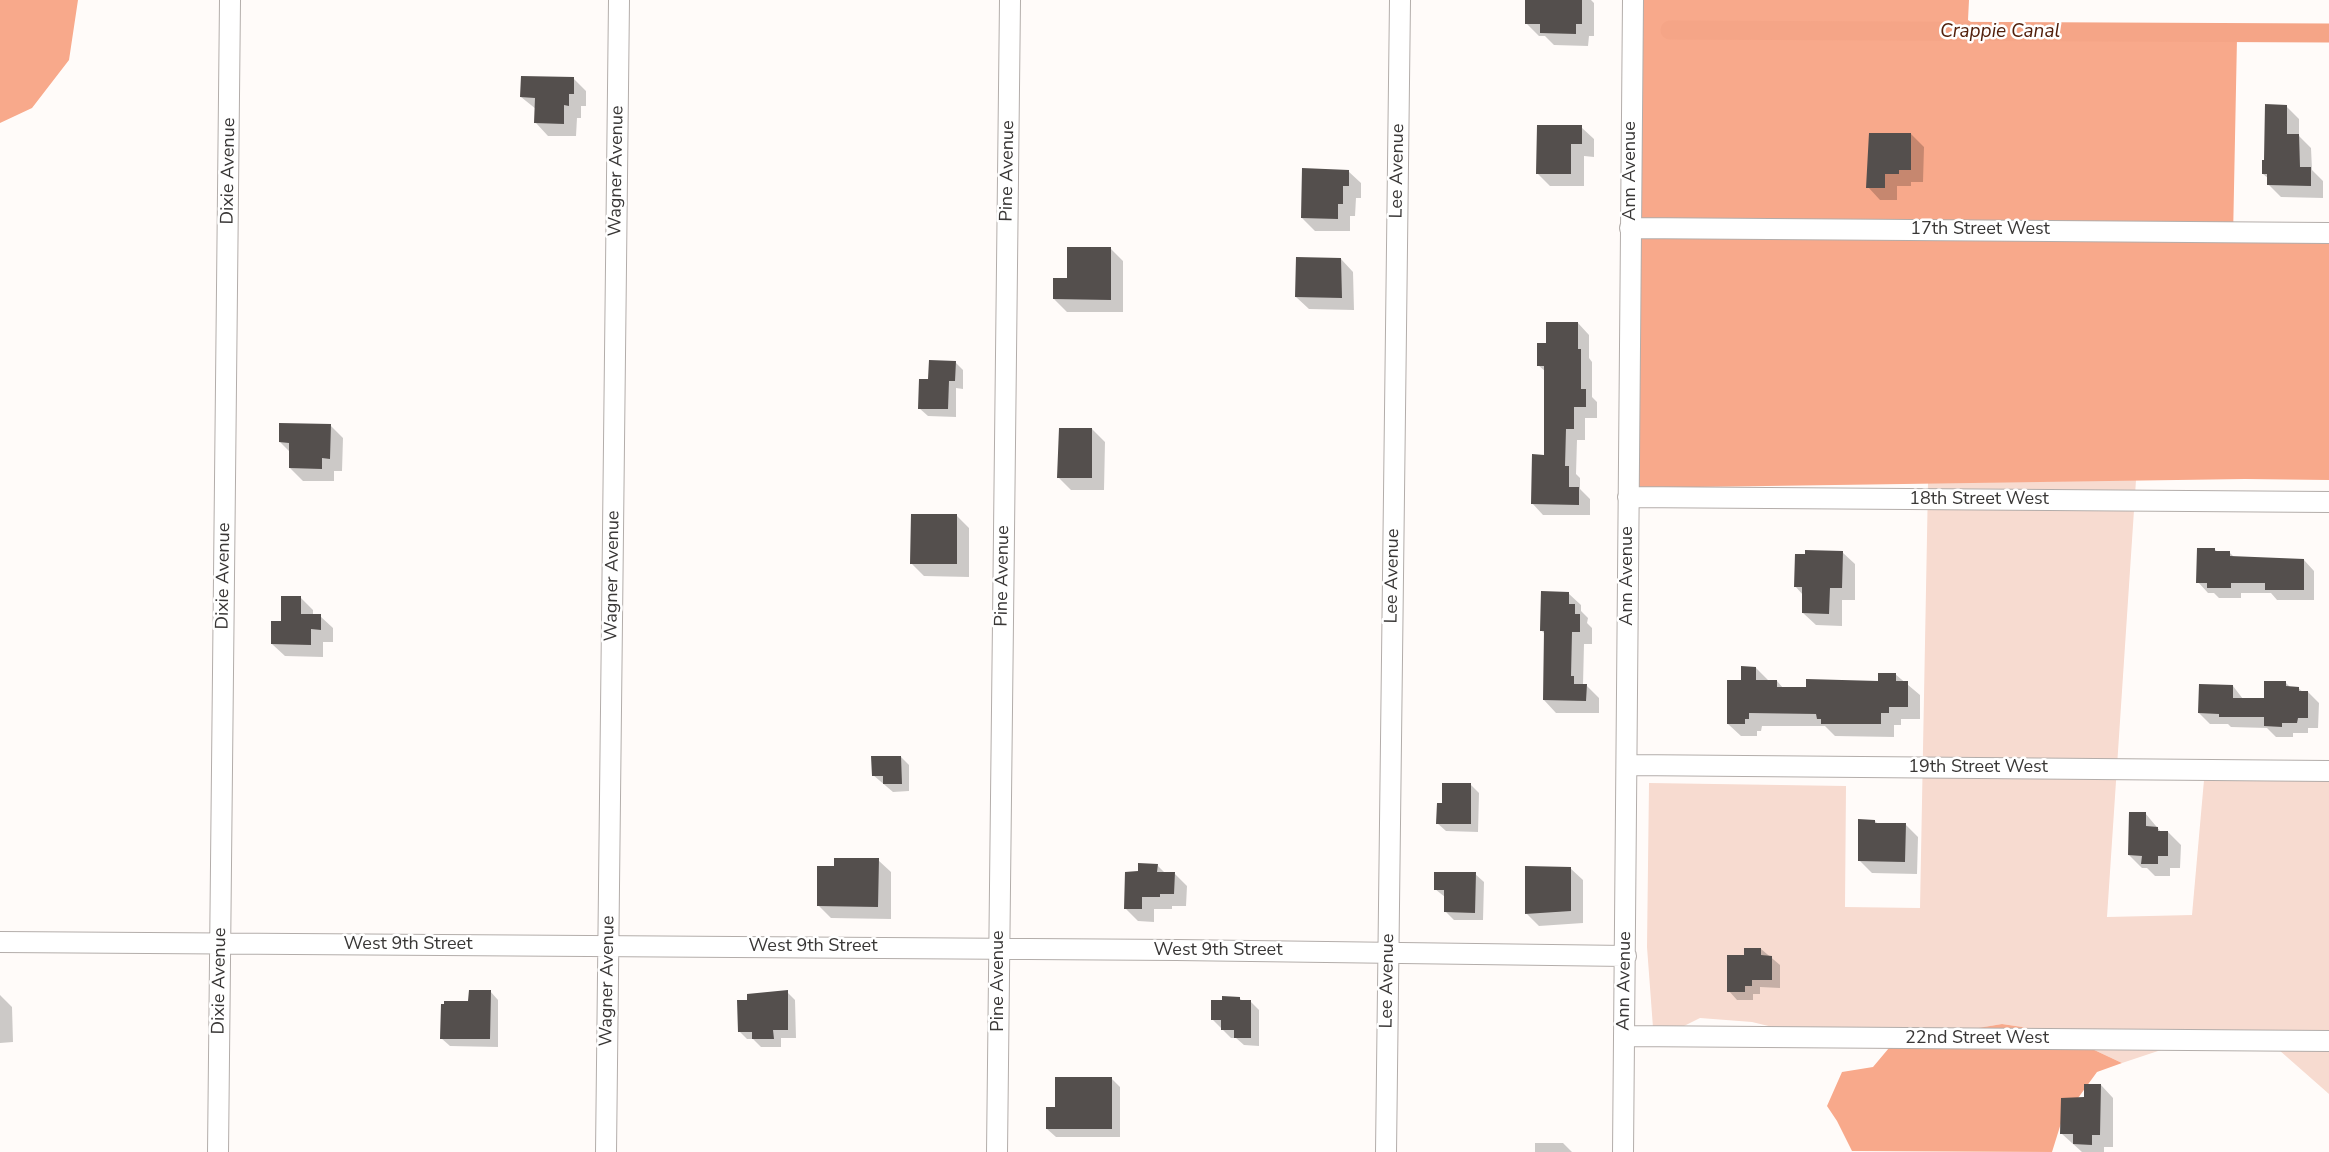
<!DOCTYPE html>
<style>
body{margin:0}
canvas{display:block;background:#fffbf9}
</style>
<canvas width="2329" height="1152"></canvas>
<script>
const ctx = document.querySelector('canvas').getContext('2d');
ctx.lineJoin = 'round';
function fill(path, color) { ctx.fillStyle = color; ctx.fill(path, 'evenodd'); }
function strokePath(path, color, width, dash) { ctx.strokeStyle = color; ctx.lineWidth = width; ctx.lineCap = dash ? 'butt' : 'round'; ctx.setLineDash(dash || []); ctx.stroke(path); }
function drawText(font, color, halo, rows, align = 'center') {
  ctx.font = font + ' "Nunito Sans",sans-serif'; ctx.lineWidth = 5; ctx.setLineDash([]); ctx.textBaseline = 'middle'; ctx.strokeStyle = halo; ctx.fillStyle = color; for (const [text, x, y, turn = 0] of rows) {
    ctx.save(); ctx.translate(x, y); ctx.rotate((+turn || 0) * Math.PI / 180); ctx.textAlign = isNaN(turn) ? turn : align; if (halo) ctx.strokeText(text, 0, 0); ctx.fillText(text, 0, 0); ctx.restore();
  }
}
fill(new Path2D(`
 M 2136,480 L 2107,917 L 2192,915 L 2204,780 L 2329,776 L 2329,1094 L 2279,1050 L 2164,1049 L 2122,1063 L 2056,1032 L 2002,1024 L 1955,1032 L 1785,1030 L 1752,1022 L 1700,1018 L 1654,1041 L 1647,947 L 1649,783 L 1846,786 L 1845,907 L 1920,908 L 1928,483 Z`), '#f7dbd0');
fill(new Path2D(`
 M 0,0 L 78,0 L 69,60 L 32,108 L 0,123 Z
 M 1634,0 L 1969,0 L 1968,20 L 1977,26 L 2237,38 L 2233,238 L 2329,240 L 2329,480 L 2245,479 L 1630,488 Z
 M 2002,1024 L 2056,1032 L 2122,1063 L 2097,1072 L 2062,1120 L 2052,1152 L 1852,1151 L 1837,1121 L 1827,1106 L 1842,1072 L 1873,1067 L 1894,1042 Z`), '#f8a98b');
fill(new Path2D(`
 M 1526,0 L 1591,0 L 1594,3 L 1594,36 L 1589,36 L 1588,46 L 1554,45 L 1545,36 L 1539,36 L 1526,23 Z
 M 573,78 L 586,91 L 586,106 L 581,106 L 581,118 L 577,118 L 576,136 L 548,136 L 536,123 L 536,109 L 521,97 Z
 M 2286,106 L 2299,119 L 2299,136 L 2311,148 L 2312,170 L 2323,181 L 2323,198 L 2281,197 L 2269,185 L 2269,179 L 2263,174 Z
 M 1581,127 L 1594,139 L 1594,157 L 1584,156 L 1584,186 L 1550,186 L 1538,174 Z
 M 1911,134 L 1924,147 L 1923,182 L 1911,182 L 1911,186 L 1897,186 L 1897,200 L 1880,200 L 1868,187 Z
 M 1348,171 L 1361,183 L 1361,198 L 1356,198 L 1355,216 L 1350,216 L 1350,231 L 1315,231 L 1302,218 Z
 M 1111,249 L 1123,261 L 1123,312 L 1067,312 L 1054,299 Z
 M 1341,259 L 1353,272 L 1354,310 L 1309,309 L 1296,297 Z
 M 1578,323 L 1589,335 L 1589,358 L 1592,362 L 1592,397 L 1597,402 L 1597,418 L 1585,418 L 1585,440 L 1577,440 L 1576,474 L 1580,478 L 1580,489 L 1590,499 L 1590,515 L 1543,515 L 1532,503 L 1546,456 L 1546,372 L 1538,365 L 1547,344 Z
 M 955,362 L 963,370 L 963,389 L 956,388 L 956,417 L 928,416 L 919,408 L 930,380 Z
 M 330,425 L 343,438 L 342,471 L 334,471 L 334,481 L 303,481 L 290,468 L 290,452 L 280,442 Z
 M 1092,429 L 1105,442 L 1104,490 L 1071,490 L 1058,477 Z
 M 957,516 L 969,528 L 969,577 L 924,576 L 912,564 Z
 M 2214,549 L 2218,552 L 2229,552 L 2234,557 L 2304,560 L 2314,571 L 2314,600 L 2277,600 L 2271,593 L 2241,593 L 2241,598 L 2219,598 L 2214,593 L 2208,593 L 2198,582 Z
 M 1842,552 L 1855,564 L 1855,600 L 1842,600 L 1842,626 L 1816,625 L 1803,613 L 1803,595 L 1795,586 Z
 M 1568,593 L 1581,605 L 1581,611 L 1588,618 L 1587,623 L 1592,628 L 1592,644 L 1584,644 L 1583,685 L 1586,685 L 1599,698 L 1599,713 L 1556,713 L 1544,700 L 1545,634 L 1542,631 Z
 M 300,597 L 313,610 L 313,616 L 320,616 L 333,628 L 333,642 L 323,642 L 323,657 L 285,656 L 272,644 L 282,623 Z
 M 1756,668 L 1769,681 L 1777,681 L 1783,688 L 1808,688 L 1879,682 L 1895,674 L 1920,695 L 1920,719 L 1901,719 L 1901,725 L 1894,725 L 1894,737 L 1835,736 L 1825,726 L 1762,726 L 1761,731 L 1757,731 L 1757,736 L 1741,736 L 1728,724 L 1742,681 Z
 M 2285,682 L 2291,688 L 2298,688 L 2303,692 L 2308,692 L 2319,703 L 2318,728 L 2308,728 L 2308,733 L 2293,733 L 2293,737 L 2276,737 L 2267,728 L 2231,727 L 2228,724 L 2210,724 L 2199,713 L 2233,686 L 2243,699 L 2265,699 Z
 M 901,757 L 909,765 L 909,791 L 893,792 L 873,775 Z
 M 1471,785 L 1479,793 L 1478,832 L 1446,831 L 1437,823 L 1443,804 Z
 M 2145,813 L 2161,832 L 2168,832 L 2181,845 L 2180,868 L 2170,868 L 2170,876 L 2155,876 L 2147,868 L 2142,868 L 2129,855 Z
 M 1875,821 L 1878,824 L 1905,824 L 1918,837 L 1917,874 L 1872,873 L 1859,860 Z
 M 878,860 L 891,872 L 891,919 L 831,918 L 818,905 L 835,867 Z
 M 1157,865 L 1165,873 L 1174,873 L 1187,886 L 1186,906 L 1172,906 L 1172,909 L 1154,909 L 1154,922 L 1138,921 L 1126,909 L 1139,873 Z
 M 1570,868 L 1583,880 L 1583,923 L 1539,926 L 1526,913 Z
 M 1475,874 L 1484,882 L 1483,920 L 1454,920 L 1445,911 L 1445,897 L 1435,889 Z
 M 1761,949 L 1780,965 L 1780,988 L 1760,987 L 1760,994 L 1753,994 L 1753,1000 L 1737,1000 L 1729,991 L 1746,957 Z
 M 490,991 L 498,1000 L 498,1047 L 450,1046 L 441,1038 L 470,1002 Z
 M 787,992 L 795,1000 L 796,1038 L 781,1038 L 781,1047 L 761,1047 L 753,1039 L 747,1039 L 739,1031 L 748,1001 Z
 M 0,995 L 12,1007 L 13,1042 L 0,1043 Z
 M 1239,998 L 1243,1001 L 1251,1002 L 1259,1010 L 1259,1046 L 1244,1045 L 1236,1038 L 1231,1038 L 1212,1019 Z
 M 1111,1078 L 1120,1087 L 1120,1137 L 1056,1137 L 1047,1129 Z
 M 2101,1085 L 2113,1098 L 2113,1147 L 2104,1147 L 2104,1152 L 2082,1152 L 2062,1134 L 2086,1098 Z
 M 1535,1143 L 1563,1143 L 1572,1152 L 1535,1152 Z`), '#0003');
strokePath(new Path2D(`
 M 1670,30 L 2329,33`), '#f5a587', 19);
fill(new Path2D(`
 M 1525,0 L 1582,0 L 1582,24 L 1576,24 L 1576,34 L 1540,33 L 1540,24 L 1525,24 Z
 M 521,76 L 574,77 L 574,94 L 569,94 L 569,106 L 564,105 L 564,124 L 534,123 L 535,98 L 520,97 Z
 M 2265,104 L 2287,105 L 2287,134 L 2299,134 L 2300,167 L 2311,167 L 2311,186 L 2267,185 L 2267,174 L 2262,174 L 2262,160 L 2264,160 Z
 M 1537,125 L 1582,125 L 1582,144 L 1571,144 L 1571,174 L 1536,174 Z
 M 1869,133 L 1911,133 L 1911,170 L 1899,170 L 1899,174 L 1885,174 L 1885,188 L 1866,188 Z
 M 1302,168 L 1349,170 L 1349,186 L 1343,186 L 1343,204 L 1338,204 L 1338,219 L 1301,218 Z
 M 1067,247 L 1111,247 L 1111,300 L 1053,299 L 1053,278 L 1067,278 Z
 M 1296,257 L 1341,258 L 1342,298 L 1295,297 Z
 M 1546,322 L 1578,322 L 1578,349 L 1581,349 L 1581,389 L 1586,389 L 1586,407 L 1574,407 L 1574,429 L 1566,429 L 1565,466 L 1569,466 L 1569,487 L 1579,487 L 1579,505 L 1531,504 L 1532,454 L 1544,455 L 1544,366 L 1537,366 L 1537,343 L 1546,343 Z
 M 929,360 L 956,361 L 955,381 L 949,381 L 948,409 L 918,409 L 919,379 L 928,379 Z
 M 279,423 L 331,424 L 330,459 L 322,458 L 322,469 L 289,468 L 289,443 L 279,442 Z
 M 1059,428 L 1092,428 L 1092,478 L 1057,478 Z
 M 911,514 L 957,514 L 957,564 L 910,564 Z
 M 2197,548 L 2215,548 L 2215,551 L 2230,551 L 2230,556 L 2304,559 L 2304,590 L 2265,590 L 2265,583 L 2231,583 L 2231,588 L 2207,588 L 2207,583 L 2196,583 Z
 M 1805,550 L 1843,551 L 1842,588 L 1830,588 L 1829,614 L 1802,613 L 1802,587 L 1794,587 L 1795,554 L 1805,554 Z
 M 1541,591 L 1569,592 L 1569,604 L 1575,604 L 1575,614 L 1580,614 L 1580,632 L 1572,632 L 1571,676 L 1574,676 L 1574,684 L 1587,684 L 1586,701 L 1543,700 L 1544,631 L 1540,631 Z
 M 281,596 L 301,596 L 301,614 L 321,614 L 321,630 L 311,629 L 311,645 L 271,644 L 271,621 L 281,621 Z
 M 1741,666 L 1756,667 L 1756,680 L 1777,680 L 1777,687 L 1806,687 L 1806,679 L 1878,681 L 1878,673 L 1896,673 L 1896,681 L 1908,681 L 1908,707 L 1889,707 L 1889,713 L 1881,713 L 1881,724 L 1821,724 L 1821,719 L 1817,719 L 1816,714 L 1749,713 L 1749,719 L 1745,719 L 1745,724 L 1727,724 L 1727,680 L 1741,680 Z
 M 2264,681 L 2286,681 L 2286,686 L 2299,687 L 2299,691 L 2308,691 L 2308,718 L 2298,718 L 2297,723 L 2282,723 L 2282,727 L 2264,726 L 2264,717 L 2219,717 L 2219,714 L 2198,713 L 2199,684 L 2233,685 L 2233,698 L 2264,698 Z
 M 871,756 L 901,756 L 902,784 L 883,784 L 883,776 L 872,776 Z
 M 1442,783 L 1471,783 L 1471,824 L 1436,824 L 1437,803 L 1442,803 Z
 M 2129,812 L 2146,812 L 2146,826 L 2158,827 L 2158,831 L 2168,831 L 2168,856 L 2158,856 L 2158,864 L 2141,864 L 2142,856 L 2128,855 Z
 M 1858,819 L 1875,820 L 1875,823 L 1906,823 L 1905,862 L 1858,861 Z
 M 834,858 L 879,858 L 878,907 L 817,906 L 817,866 L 834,866 Z
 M 1138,863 L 1158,864 L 1157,872 L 1175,872 L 1174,894 L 1160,894 L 1160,897 L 1142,897 L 1142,909 L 1124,909 L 1125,872 L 1138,871 Z
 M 1525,866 L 1571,867 L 1571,911 L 1525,914 Z
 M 1434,872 L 1476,872 L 1475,913 L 1444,912 L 1444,890 L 1434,890 Z
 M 1744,948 L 1761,948 L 1761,955 L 1772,956 L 1772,980 L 1752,980 L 1752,986 L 1745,986 L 1745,992 L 1727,992 L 1727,955 L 1744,955 Z
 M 469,990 L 491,990 L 490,1039 L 440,1039 L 441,1004 L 444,1004 L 444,1001 L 468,1001 Z
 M 788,990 L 788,1030 L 773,1030 L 774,1039 L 752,1039 L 752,1032 L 738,1032 L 737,1000 L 747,1000 L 747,994 Z
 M 1222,996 L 1240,997 L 1240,1000 L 1251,1000 L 1251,1038 L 1234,1038 L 1234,1030 L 1221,1030 L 1221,1020 L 1211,1020 L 1211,1000 L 1222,1000 Z
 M 1055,1077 L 1112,1077 L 1112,1129 L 1046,1129 L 1046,1107 L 1055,1107 Z
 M 2084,1084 L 2101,1084 L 2100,1135 L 2092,1135 L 2092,1145 L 2073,1144 L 2073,1134 L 2060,1134 L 2061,1098 L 2084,1097 Z`), '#544f4d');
const street = new Path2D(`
 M 1630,228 L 2329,233
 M 1628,497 L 2329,502
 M 1628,765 L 2329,771
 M 0,942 L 1176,950 L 1626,956
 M 1624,1036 L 2329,1041
 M 218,1152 L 230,0
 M 606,1152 L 619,0
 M 997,1152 L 1010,0
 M 1386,1152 L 1400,0
 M 1623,1152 L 1633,0`);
strokePath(street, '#b3adaa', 22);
strokePath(street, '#fff', 20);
drawText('18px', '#393736', '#fff', [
 ["Dixie Avenue",229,171,-89],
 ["Wagner Avenue",617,171,-89],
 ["Pine Avenue",1008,171,-89],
 ["Lee Avenue",1398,171,-89],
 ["Ann Avenue",1631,171,-90],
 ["17th Street West",1980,230],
 ["18th Street West",1979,500],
 ["Dixie Avenue",224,576,-89],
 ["Wagner Avenue",613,576,-89],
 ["Pine Avenue",1003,576,-89],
 ["Lee Avenue",1393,576,-89],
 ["Ann Avenue",1628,576,-90],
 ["19th Street West",1978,768],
 ["West 9th Street",408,945],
 ["West 9th Street",813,947],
 ["West 9th Street",1218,951],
 ["Dixie Avenue",220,981,-89],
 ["Wagner Avenue",608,981,-89],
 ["Pine Avenue",999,981,-90],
 ["Lee Avenue",1388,981,-89],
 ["Ann Avenue",1625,981,-89],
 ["22nd Street West",1977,1039]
]);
drawText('italic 19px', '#52200c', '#fff', [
 ["Crappie Canal",2000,32]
]);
</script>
